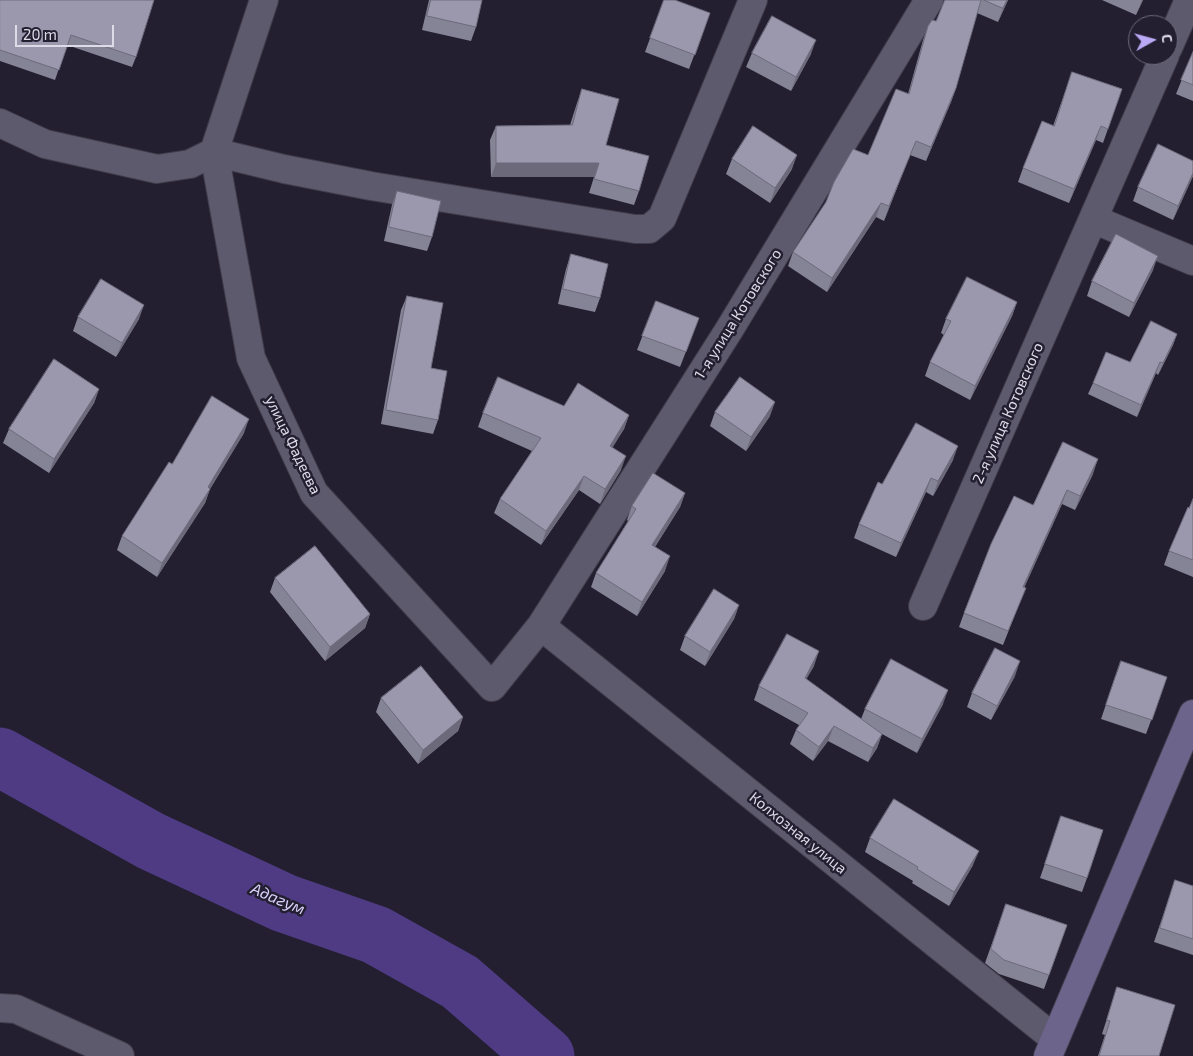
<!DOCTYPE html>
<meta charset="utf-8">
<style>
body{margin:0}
#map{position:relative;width:1193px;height:1056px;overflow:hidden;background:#231f31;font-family:"Exo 2",sans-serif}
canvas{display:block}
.north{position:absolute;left:1128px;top:15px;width:50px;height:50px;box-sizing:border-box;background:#231f31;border:1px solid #6d6a7a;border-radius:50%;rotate:83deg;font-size:14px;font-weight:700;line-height:20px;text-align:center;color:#dddbe7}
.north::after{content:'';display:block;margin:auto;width:18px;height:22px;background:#baaaf6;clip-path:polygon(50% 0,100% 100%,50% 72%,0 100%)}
.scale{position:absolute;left:15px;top:25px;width:99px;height:22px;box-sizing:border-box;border:2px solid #dddbe7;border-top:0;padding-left:6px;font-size:15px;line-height:18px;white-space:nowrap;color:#dddbe7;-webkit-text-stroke:4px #231f31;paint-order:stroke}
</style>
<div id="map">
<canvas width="1193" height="1056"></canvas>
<div class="north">С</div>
<div class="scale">20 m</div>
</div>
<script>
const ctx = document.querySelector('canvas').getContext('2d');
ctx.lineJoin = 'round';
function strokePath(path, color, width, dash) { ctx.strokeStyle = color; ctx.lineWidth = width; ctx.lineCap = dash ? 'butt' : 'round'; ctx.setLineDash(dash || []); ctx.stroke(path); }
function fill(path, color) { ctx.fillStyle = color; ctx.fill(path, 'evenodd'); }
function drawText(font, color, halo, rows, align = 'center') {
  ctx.font = font + ' "Exo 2",sans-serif'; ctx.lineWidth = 5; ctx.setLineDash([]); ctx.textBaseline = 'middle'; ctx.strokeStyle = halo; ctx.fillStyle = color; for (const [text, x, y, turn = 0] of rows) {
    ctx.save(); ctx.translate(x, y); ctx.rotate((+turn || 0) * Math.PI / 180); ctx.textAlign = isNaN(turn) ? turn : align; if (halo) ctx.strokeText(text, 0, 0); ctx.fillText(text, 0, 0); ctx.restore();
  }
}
strokePath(new Path2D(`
 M 0,757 L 151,841 L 284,903 L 376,935 L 460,982 L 545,1056`), '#4f3b83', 59);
const street = new Path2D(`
 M 264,0 L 214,152 L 251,358 L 314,493 L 492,687 L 541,626 L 729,330 L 929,0
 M 1168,48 L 1189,0
 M 0,123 L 45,144 L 157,169 L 190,164 L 214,152 L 284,169 L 371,186 L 635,229 L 649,229 L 662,218 L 753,0
 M 1093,219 L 1193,261
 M 923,606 L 1165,55
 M 541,626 L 1055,1039
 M 0,1008 L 16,1009 L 120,1056`);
const secondary = new Path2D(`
 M 1048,1056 L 1193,714`);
strokePath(street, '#3f3b4a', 30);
strokePath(secondary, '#3f3b4a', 30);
strokePath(street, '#5e5a6e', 28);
strokePath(secondary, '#6c648a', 28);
fill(new Path2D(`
 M 0,0 L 136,57 L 132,67 L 67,45 L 55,80 L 0,61 Z
 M 429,0 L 482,0 L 476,27 L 471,41 L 422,30 Z
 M 664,0 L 710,13 L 689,69 L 645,52 Z
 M 945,0 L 1008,0 L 998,22 L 977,13 L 956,88 L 951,102 L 926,161 L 910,155 L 884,221 L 876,217 L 827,292 L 788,266 L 793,252 L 868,155 L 908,94 L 923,40 L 928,26 L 936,21 Z
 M 1102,0 L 1143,0 L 1136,15 Z
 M 1193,52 L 1193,101 L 1176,94 Z
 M 752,53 L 811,54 L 791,91 L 746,67 Z
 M 1072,72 L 1122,89 L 1103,143 L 1096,140 L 1069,203 L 1018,182 L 1023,168 L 1053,126 Z
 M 582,89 L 606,145 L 639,191 L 634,205 L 589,193 L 594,177 L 491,177 L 490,140 L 496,126 L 570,125 L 577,103 Z
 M 732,159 L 792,169 L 770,203 L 726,174 Z
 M 1193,176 L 1173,220 L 1133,201 L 1138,187 Z
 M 397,191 L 432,237 L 427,251 L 384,241 L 392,205 Z
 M 571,254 L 600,298 L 595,312 L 558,304 L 566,269 Z
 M 1153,270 L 1129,317 L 1087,296 L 1092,281 Z
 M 407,296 L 431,368 L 438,420 L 433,434 L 381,424 L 401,310 Z
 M 656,301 L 699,318 L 680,367 L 637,350 Z
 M 1017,302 L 1012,316 L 970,400 L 925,376 L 930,362 L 944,335 L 941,333 L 946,319 Z
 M 78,317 L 139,319 L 116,357 L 73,331 Z
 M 1177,334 L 1173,345 L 1158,375 L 1156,373 L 1137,417 L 1088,394 L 1093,383 L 1130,362 Z
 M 99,389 L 94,403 L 49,473 L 3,443 L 9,429 Z
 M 564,406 L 629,415 L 624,429 L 612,447 L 621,470 L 600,504 L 579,490 L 541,545 L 494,513 L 500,499 L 532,451 L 478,427 L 483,413 Z
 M 715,412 L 770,416 L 746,451 L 710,426 Z
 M 244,433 L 210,489 L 205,503 L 157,577 L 117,550 L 122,536 L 172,464 Z
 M 953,460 L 933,496 L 926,492 L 896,557 L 854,538 L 859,524 L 882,484 Z
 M 1093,474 L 1075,510 L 1062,504 L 1024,588 L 1020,602 L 1003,645 L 959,627 L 964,613 L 1033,505 Z
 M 685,493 L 680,507 L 655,547 L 665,571 L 637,616 L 591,587 L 596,573 L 628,521 L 627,520 L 632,506 Z
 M 1193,499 L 1193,577 L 1164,565 L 1169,551 Z
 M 275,578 L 370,614 L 365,628 L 325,661 L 270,592 Z
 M 739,605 L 734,619 L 705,666 L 680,650 L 685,636 Z
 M 814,666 L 806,679 L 861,719 L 865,709 L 943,704 L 917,753 L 882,734 L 877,748 L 868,762 L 828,741 L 813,761 L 790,744 L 796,730 L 799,725 L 754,700 L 759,686 Z
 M 1116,675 L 1167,677 L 1146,734 L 1101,719 Z
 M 1015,676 L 991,720 L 967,707 L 972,693 Z
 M 381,698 L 463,717 L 458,731 L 418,764 L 376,712 Z
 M 1061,816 L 1087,878 L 1082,892 L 1040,878 Z
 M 870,838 L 973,865 L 949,906 L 912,883 L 913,881 L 865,852 Z
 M 1175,880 L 1193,886 L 1193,955 L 1154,942 Z
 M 1006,904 L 1067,925 L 1044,989 L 999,974 L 985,963 Z
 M 1117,987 L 1159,1056 L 1098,1056 L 1105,1035 L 1102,1034 Z`), '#858396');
fill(new Path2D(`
 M 1007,0 L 1008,0 L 998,22 L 1003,8 Z
 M 1142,0 L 1143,0 L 1136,15 Z
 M 816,40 L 811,54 L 791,91 L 796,77 Z
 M 956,88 L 951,102 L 926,161 L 931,147 Z
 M 1101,126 L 1096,140 L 1069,203 L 1074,189 Z
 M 916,141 L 910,155 L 884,221 L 889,206 Z
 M 797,155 L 792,169 L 770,203 L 775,188 Z
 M 496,163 L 599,163 L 594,177 L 491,177 Z
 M 1193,173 L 1193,176 L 1173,220 L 1178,206 Z
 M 881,203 L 876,217 L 827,292 L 832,278 Z
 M 1158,256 L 1153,270 L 1129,317 L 1134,303 Z
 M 1017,302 L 1012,316 L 970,400 L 975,386 Z
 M 144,305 L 139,319 L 116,357 L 122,343 Z
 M 1177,334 L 1173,345 L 1158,375 L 1163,363 Z
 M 1160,362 L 1156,373 L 1137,417 L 1141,405 Z
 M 99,389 L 94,403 L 49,473 L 54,459 Z
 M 775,402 L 770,416 L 746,451 L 751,437 Z
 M 629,415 L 624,429 L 605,460 L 610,446 Z
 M 249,419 L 244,433 L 210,489 L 205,503 L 157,577 L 162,563 Z
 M 958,446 L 953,460 L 933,496 L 938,481 Z
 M 626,456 L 621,470 L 600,504 L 605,489 Z
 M 1098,459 L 1093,474 L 1075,510 L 1080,496 Z
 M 584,476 L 579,490 L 541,545 L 546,531 Z
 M 931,478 L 926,492 L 896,557 L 901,543 Z
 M 1067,490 L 1062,504 L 1018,601 L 1023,587 Z
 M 685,493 L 680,507 L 647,559 L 652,545 Z
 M 670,556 L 665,571 L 637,616 L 642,602 Z
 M 739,605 L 734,619 L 705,666 L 710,652 Z
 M 370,614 L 365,628 L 325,661 L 330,647 Z
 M 819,651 L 814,666 L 799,692 L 805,678 Z
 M 1020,661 L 1015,676 L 991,720 L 997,706 Z
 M 948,690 L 943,704 L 917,753 L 922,739 Z
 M 463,717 L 458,731 L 418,764 L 423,750 Z
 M 834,726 L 828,741 L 813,761 L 819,747 Z
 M 882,734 L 877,748 L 868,762 L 873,748 Z
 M 979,851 L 973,865 L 949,906 L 954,892 Z`), '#6c6a7a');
const building = new Path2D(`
 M 0,0 L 154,0 L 136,57 L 71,35 L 59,70 L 0,50 Z
 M 431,0 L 482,0 L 476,27 L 427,16 Z
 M 664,0 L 675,0 L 710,13 L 695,55 L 650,38 Z
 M 945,0 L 981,0 L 956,88 L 931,147 L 916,141 L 889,206 L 881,203 L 832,278 L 793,252 L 826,202 L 834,182 L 853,149 L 868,155 L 896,89 L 909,94 L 928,26 L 932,20 L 936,21 Z
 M 984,0 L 1007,0 L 1003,8 Z
 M 772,16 L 816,40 L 796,77 L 752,53 Z
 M 1193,52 L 1193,85 L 1181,80 Z
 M 1072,72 L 1122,89 L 1108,129 L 1101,126 L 1074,189 L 1023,168 L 1042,121 L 1054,126 Z
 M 582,89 L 619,99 L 606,145 L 649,156 L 639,191 L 594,179 L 599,163 L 496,163 L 496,126 L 572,125 Z
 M 753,126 L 797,155 L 775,188 L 732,159 Z
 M 1158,144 L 1193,161 L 1193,173 L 1178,206 L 1138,187 Z
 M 397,191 L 441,201 L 432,237 L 389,227 Z
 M 1116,234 L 1158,256 L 1134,303 L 1092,281 Z
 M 571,254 L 608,264 L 600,298 L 563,289 Z
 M 967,277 L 1017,302 L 975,386 L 930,362 L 951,321 L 946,319 Z
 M 101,279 L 144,305 L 122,343 L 78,317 Z
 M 407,296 L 443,303 L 431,368 L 447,371 L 438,420 L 386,410 Z
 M 656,301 L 699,318 L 686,352 L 642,336 Z
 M 1151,321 L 1177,334 L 1163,363 L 1160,362 L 1141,405 L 1093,383 L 1106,352 L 1130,362 Z
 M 54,359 L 99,389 L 54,459 L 9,429 Z
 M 498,377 L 564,406 L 578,383 L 629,415 L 610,446 L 626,456 L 605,489 L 584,476 L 546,531 L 500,499 L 541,438 L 483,413 Z
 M 740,377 L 775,402 L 751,437 L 715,412 Z
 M 212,396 L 249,419 L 208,487 L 210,489 L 162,563 L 122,536 L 169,462 L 172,464 Z
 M 916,423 L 958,446 L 938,481 L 931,478 L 901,543 L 859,524 L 878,482 L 882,484 Z
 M 1063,442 L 1098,459 L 1080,496 L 1067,490 L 1023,587 L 1026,588 L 1008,631 L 964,613 L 991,544 L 1014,496 L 1033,505 Z
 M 653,473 L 685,493 L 652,545 L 670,556 L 642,602 L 596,573 L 636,509 L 632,506 Z
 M 1193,499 L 1193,560 L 1169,551 L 1188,507 L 1189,508 Z
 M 315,546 L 370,614 L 330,647 L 275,578 Z
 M 714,589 L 739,605 L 710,652 L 685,636 Z
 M 787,634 L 819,651 L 805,678 L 882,734 L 873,748 L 834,726 L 819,747 L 796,730 L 808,713 L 759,686 Z
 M 995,648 L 1020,661 L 997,706 L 972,693 Z
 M 891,659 L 948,690 L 922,739 L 865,709 Z
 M 1121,661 L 1167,677 L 1152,720 L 1106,705 Z
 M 421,666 L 463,717 L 423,750 L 381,698 Z
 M 894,799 L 979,851 L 954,892 L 917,869 L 918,867 L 870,838 Z
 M 1061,816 L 1103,830 L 1087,878 L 1045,864 Z
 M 1175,880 L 1193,886 L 1193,939 L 1160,928 Z
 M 1006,904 L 1067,925 L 1049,975 L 1004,960 L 991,949 Z
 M 1117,987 L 1175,1005 L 1159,1056 L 1099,1056 L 1110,1021 L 1107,1020 Z`);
fill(building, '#9b98ae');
strokePath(building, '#6c6a7a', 1);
drawText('15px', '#dddbe7', '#231f31', [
 ["1-я улица Котовского",738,314,-58],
 ["2-я улица Котовского",1008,413,-66],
 ["улица Фадеева",293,445,64],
 ["Колхозная улица",798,833,39]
]);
drawText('italic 16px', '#d9d1fb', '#231f31', [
 ["Адагум",278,899,23]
]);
</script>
